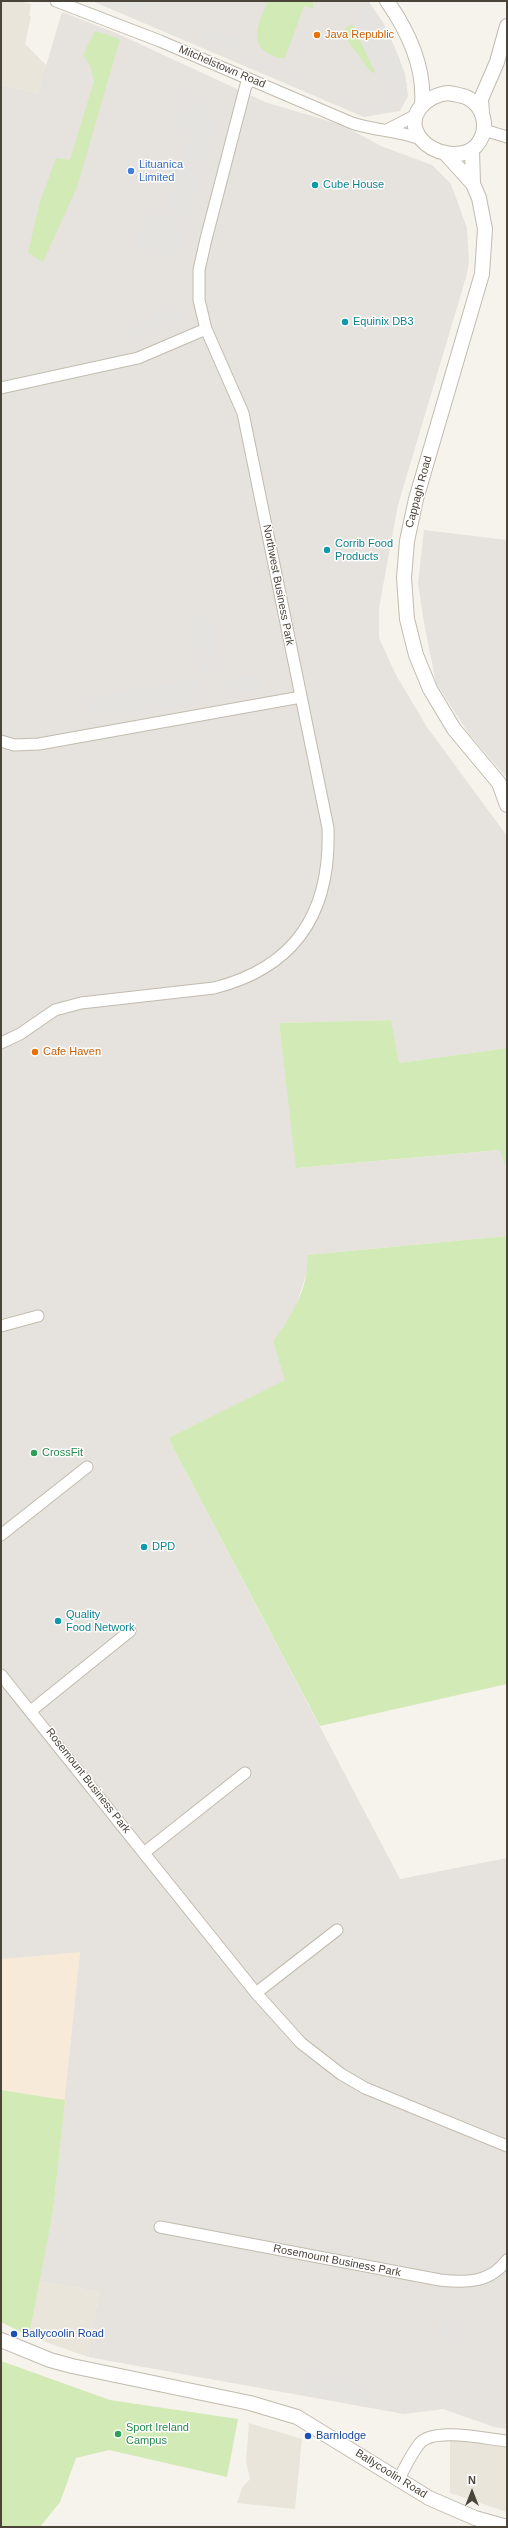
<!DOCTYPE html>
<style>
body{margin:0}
#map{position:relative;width:508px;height:2528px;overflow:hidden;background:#f6f3ec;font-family:Helvetica,sans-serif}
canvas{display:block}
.frame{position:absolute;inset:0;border:2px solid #4b4439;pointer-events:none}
.north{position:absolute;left:452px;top:2472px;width:40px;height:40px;-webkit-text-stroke:3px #fff;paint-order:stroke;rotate:0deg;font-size:11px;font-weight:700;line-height:16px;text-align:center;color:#4b4439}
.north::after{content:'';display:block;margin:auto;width:14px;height:18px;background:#4b4439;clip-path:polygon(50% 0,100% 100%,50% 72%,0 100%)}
</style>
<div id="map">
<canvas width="508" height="2528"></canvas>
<div class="frame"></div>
<div class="north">N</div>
</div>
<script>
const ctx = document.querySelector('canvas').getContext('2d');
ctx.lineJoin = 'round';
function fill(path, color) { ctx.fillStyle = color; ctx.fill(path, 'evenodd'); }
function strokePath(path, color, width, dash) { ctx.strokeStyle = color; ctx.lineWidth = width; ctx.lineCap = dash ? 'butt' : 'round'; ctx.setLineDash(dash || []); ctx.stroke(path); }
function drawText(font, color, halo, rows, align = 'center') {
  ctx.font = font + ' Helvetica,sans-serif'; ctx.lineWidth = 3; ctx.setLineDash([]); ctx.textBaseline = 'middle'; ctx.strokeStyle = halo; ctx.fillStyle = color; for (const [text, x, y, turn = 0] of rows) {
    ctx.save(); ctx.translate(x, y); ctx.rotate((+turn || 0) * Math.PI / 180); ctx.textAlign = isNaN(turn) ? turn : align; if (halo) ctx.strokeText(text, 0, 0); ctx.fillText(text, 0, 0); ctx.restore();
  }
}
fill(new Path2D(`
 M 1,1 L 20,1 L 31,4 L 29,15 L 31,16 L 25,44 L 47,66 L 38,93 L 1,85 Z
 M 39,2282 L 99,2291 L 88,2357 L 29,2336 Z
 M 249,2423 L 302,2439 L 295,2509 L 237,2503 L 242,2488 L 250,2479 L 246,2462 Z
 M 450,2439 L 507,2445 L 507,2512 L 450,2493 Z`), '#eae5da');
fill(new Path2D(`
 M 1,1708 L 80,1952 L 65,2100 L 1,2090 Z`), '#f7ead8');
fill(new Path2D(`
 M 92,1 L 368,1 L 383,22 L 396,50 L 405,74 L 408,96 L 400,111 L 364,117 Z
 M 62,12 L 116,33 L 265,102 L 342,125 L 381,146 L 432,165 L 451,184 L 467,228 L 469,262 L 467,274 L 398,505 L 379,608 L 379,638 L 396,675 L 427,727 L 507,836 L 507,1048 L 399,1063 L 390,1020 L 279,1023 L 297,1168 L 501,1150 L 507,1170 L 507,1236 L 307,1255 L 308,1268 L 294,1313 L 273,1341 L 286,1380 L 168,1438 L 400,1879 L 507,1858 L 507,2429 L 494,2427 L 443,2409 L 404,2414 L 88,2357 L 99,2291 L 39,2282 L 53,2212 L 80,1952 L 1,1959 L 1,85 L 38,93 Z
 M 424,530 L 507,540 L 507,778 L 469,734 L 436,683 L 424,623 L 418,583 Z`), '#e6e2dd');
fill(new Path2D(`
 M 269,1 L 313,2 L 313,8 L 304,6 L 285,58 C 280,59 275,57 271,55 C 248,45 259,18 269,1 Z
 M 352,24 L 376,73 L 371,72 L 341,32 Z
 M 95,31 L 120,39 L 77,187 L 43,262 L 28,253 L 40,202 L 56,158 L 70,160 L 94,81 L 90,65 L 83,55 Z
 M 391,1020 L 399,1063 L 507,1048 L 507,1170 L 500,1150 L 296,1168 L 279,1023 Z
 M 507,1236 L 507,1684 L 320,1726 L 168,1438 L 285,1380 L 273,1341 C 291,1317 310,1287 307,1255 Z
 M 1,2090 L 65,2100 L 53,2212 L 29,2336 L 1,2322 Z
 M 1,2361 L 110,2400 L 238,2419 L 227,2477 L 109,2450 L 76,2458 L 60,2502 L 40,2527 L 1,2527 Z`), '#d2eab5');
fill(new Path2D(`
 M 115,1 L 146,1 L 150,2 L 145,16 L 113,4 Z
 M 369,2 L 390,36 L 407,84 L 407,94 L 399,94 L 395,103 L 390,104 L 391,111 L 362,111 L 338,101 L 342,96 L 361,103 L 374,106 L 385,104 L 385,97 L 389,89 L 389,85 L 382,86 L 354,28 L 362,23 L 355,13 Z
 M 206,26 L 240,39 L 235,53 L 200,40 Z
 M 245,41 L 248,42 L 246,48 L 249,49 L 248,53 L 253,58 L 313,81 L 311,87 L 245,61 L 242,55 Z
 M 184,87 L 197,94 L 205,102 L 217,125 L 177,262 L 133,248 L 146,207 L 164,212 L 188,136 L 170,130 Z
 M 162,305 L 185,314 L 184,320 L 128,345 L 121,330 L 153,317 L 151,310 Z
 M 211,611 L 222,673 L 199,676 L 187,616 Z
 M 260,675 L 263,691 L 226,696 L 223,680 Z
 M 200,677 L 205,702 L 117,716 L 116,710 L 86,716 L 83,698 Z
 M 445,2315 L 464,2323 L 455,2345 L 436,2337 Z
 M 307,2370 L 329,2375 L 328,2381 L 333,2381 L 334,2375 L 348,2378 L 347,2382 L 363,2385 L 363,2388 L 370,2389 L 367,2406 L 303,2394 Z`), '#e5e3e0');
const minor = new Path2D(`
 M 56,1 L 160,41 L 352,123 C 375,131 398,130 420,139
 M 389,129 L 416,115
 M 484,130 L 507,137
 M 1,388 L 138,358 L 206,329
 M 1,741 L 14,745 L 39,744 L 301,697
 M 1,1043 L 20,1034 L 55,1010 L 81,1003 L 214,988 C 297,967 331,911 328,828 L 243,413 L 206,329 L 199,300 L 199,270 L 206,239 L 246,85 L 252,80
 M 1,1326 L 38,1316
 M 1,1535 L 87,1467
 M 1,1675 L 256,1993 L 301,2043 L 341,2074 L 365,2088 L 507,2146
 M 32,1710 L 130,1631
 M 145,1852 L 245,1773
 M 256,1993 L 337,1930
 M 160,2227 L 440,2280 C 466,2283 490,2283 507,2260
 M 398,2481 C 404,2469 411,2454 420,2443 C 435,2427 486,2439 507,2441`);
const tertiary = new Path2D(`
 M 387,1 C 408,31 425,68 422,105
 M 448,93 C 454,94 460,95 466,97 C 485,106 490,130 476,146 C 462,160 433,154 421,139 C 403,117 426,95 448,93 Z
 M 482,112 L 481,99 L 497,62 L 507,26
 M 472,150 L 473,184 L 479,198 L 485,229 L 482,274 L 416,499 L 407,541 L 404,578 L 407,619 L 416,655 L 430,689 L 454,729 L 499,783 L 507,805
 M 445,153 L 473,184
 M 1,2340 L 50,2360 L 72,2366 L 250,2403 L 297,2417 L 429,2498 L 475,2518 L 507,2527`);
strokePath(minor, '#c2bbae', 13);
strokePath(tertiary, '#c2bbae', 16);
strokePath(minor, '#fff', 11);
strokePath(tertiary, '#fff', 14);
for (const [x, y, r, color] of [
 [317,35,4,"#e8710a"],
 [131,171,4,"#3f7fe0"],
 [315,185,4,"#0f9aa8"],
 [345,322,4,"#0f9aa8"],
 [327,550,4,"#0f9aa8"],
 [35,1052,4,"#e8710a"],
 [34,1453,4,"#2e9e5b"],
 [144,1547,4,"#0f9aa8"],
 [58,1621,4,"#0f9aa8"],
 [14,2334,4,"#1a4fb4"],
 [118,2434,4,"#2e9e5b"],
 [308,2436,4,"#1a4fb4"]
]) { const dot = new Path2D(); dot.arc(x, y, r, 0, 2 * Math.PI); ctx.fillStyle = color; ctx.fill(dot); strokePath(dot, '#fff', 1.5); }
drawText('11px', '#c56008', '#fff', [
 ["Java Republic",325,35],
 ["Cafe Haven",43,1052]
], 'left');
drawText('11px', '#4b4439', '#fff', [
 ["Mitchelstown Road",222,67,23],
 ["Cappagh Road",419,492,-75],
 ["Northwest Business Park",278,585,79],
 ["Rosemount Business Park",88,1781,52],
 ["Rosemount Business Park",337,2261,11],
 ["Ballycoolin Road",391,2474,32]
]);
drawText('11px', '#366cbe', '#fff', [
 ["Lituanica",139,165],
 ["Limited",139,178]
], 'left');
drawText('11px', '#0d838f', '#fff', [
 ["Cube House",323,185],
 ["Equinix DB3",353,322],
 ["Corrib Food",335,544],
 ["Products",335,557],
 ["DPD",152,1547],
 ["Quality",66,1615],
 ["Food Network",66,1628]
], 'left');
drawText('11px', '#27864d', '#fff', [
 ["CrossFit",42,1453],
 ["Sport Ireland",126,2428],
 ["Campus",126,2441]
], 'left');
drawText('11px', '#164399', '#fff', [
 ["Ballycoolin Road",22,2334],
 ["Barnlodge",316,2436]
], 'left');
</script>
